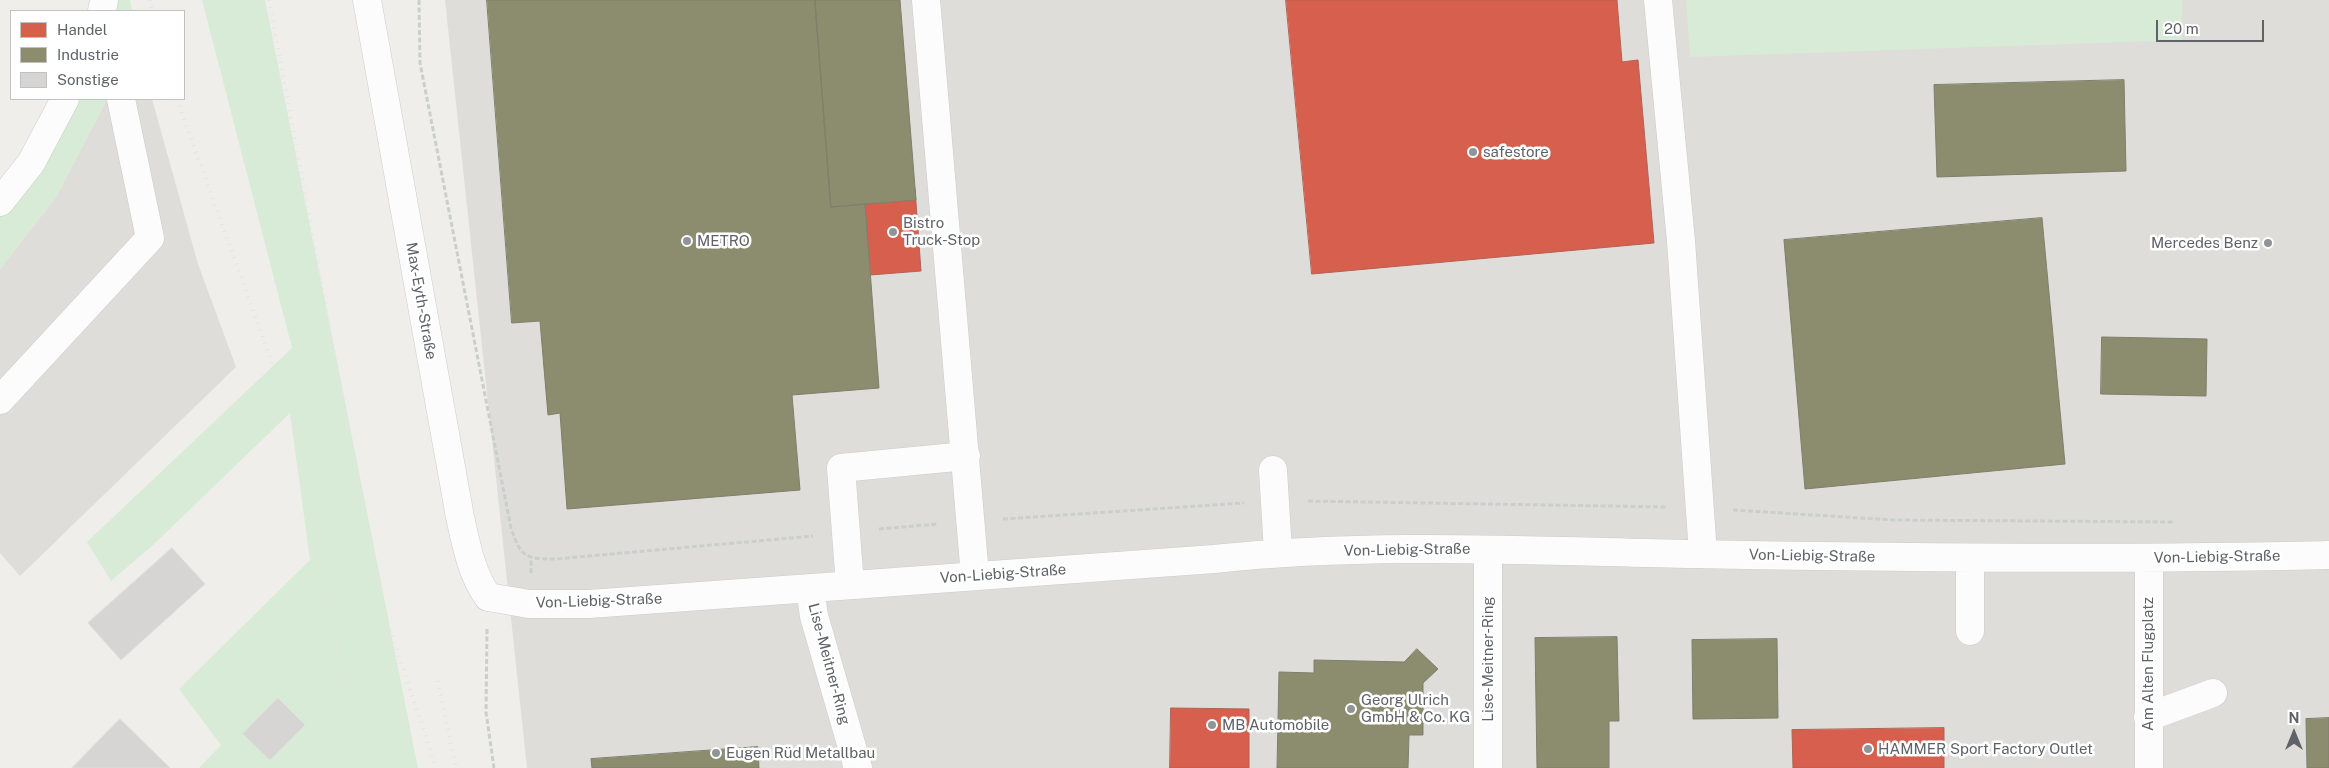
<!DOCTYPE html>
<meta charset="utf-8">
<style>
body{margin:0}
#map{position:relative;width:2329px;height:768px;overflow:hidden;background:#efeeea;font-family:"Public Sans",sans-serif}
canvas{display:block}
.legend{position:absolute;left:10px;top:10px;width:175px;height:90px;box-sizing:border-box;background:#fff;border:1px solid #bfc1c3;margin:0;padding:6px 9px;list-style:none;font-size:15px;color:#5f6368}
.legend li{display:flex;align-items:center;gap:10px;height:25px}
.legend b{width:25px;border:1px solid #bfc1c3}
.north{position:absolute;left:2269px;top:708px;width:50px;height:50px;-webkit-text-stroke:4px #fff;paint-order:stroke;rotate:0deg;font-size:14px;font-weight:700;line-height:20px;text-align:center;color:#5f6368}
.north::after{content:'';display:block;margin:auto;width:18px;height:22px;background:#5f6368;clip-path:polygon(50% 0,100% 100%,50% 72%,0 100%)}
.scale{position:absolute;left:2156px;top:20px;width:108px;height:22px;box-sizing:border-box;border:2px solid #5f6368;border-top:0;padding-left:6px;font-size:15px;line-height:18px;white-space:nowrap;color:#5f6368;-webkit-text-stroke:4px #fff;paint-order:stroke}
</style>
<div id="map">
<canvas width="2329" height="768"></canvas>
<ul class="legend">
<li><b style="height:14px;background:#d6604d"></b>Handel</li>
<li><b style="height:14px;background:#8c8c6e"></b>Industrie</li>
<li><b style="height:14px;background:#d6d5d3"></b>Sonstige</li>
</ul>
<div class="north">N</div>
<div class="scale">20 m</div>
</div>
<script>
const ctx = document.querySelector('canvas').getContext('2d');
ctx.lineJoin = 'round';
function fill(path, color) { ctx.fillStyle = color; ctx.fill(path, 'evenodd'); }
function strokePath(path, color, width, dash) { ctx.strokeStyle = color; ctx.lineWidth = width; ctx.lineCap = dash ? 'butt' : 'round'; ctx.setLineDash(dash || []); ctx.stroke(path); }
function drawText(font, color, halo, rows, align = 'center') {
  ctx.font = font + ' "Public Sans",sans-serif'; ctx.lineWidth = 5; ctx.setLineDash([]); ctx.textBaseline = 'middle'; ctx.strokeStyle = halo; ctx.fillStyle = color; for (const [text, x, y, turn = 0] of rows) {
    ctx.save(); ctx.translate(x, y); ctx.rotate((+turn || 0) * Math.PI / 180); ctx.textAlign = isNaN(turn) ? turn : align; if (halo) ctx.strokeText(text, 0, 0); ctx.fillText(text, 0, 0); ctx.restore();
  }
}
fill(new Path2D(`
 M 445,0 L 2329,0 L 2329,768 L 527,768 Z
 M 107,99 L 152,99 L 198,264 L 236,367 L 20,576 L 0,553 L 0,269 L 56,197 Z`), '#dfddda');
fill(new Path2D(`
 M 107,0 L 130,0 L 132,11 L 102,11 Z
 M 202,0 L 265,0 L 418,768 L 199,768 L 221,745 L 179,689 L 310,560 L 290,413 L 153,545 L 111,581 L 87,542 L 292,348 Z
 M 1686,0 L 2182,0 L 2182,40 L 1690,57 Z
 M 65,99 L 107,99 L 56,197 L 0,269 L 0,202 Z`), '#d8ebd6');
const shops = new Path2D(`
 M 1286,0 L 1617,0 L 1622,62 L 1638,60 L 1654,243 L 1312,274 Z
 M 915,189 L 921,271 L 870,275 L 864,193 Z
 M 1171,708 L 1249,709 L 1249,768 L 1170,768 Z
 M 1944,728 L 1944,768 L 1793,768 L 1792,730 Z`);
fill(shops, '#d6604d');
strokePath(shops, '#b26155', 1);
const industry = new Path2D(`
 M 487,0 L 815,0 L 831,207 L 865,204 L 879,388 L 792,395 L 800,490 L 567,509 L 560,413 L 548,415 L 540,321 L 512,323 Z
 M 815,0 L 900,0 L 916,200 L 831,207 Z
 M 2124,80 L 2126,171 L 1937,177 L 1934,85 Z
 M 2042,218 L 2065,464 L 1805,489 L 1784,240 Z
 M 2102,337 L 2207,339 L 2206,396 L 2101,394 Z
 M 1617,637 L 1619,721 L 1609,721 L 1609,768 L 1537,768 L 1535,638 Z
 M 1777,639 L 1778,718 L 1693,719 L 1692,640 Z
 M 1417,649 L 1438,669 L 1423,683 L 1423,735 L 1409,735 L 1408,768 L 1277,768 L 1279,672 L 1314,673 L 1314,660 L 1404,662 Z
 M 2329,718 L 2329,768 L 2307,768 L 2306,719 Z
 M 758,747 L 759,768 L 592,768 L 591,759 Z`);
fill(industry, '#8c8c6e');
strokePath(industry, '#7e806c', 1);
const building = new Path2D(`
 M 172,548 L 205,584 L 121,660 L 88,623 Z
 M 278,698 L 305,725 L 270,760 L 243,734 Z
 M 120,719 L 170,768 L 72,768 Z`);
fill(building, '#d6d5d3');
strokePath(building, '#deddd9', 1);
const minor = new Path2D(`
 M 367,0 L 460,517 C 466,544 471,573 488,597 L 529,604 L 589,604 L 1214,559 C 1373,542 1535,551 1695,554 C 1907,558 2118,560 2329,555
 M 926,0 L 975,576
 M 1658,0 L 1681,241 L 1703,554
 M 102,11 L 104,0
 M 0,202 L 31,163 L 65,99
 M 0,400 L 150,238 L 121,99
 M 1273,470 L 1278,552
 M 1488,550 L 1488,768
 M 1970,559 L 1970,631
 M 2149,559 L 2149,768
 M 850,585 L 841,468 L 966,456
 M 810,588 L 814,616 L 858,768
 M 2148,717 L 2213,693`);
strokePath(minor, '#cbcccc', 29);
strokePath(new Path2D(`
 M 419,0 L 420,63 L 511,528 C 521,558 526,559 556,559 L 813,536
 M 1308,501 L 1666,507
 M 1733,510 L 1894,520 L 2173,522
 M 1003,519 L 1244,503
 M 879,529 L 937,524
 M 531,573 L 531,559
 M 487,629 L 486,712 L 494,768`), '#cacfcc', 3, [5, 2.5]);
strokePath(minor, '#fdfcfc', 28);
strokePath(new Path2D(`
 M 150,0 L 152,11
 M 269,0 L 411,768
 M 177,99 L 305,455 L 359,768
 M 390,629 L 436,768
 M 438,681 L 456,768`), '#e4e4e4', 4, [1, 6]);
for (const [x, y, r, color] of [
 [1473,152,5,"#919496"],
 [893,232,5,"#919496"],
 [687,241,5,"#919496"],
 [2268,243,5,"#919496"],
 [1351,709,5,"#919496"],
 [1212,725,5,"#919496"],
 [1868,749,5,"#919496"],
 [716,753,5,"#919496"]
]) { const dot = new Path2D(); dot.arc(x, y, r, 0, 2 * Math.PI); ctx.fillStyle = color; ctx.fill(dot); strokePath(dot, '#fff', 2); }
drawText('15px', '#5f6368', '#fff', [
 ["safestore",1483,152],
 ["Bistro",903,223],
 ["Truck-Stop",903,240],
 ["METRO",697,241],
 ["Mercedes Benz",2258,243,"right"],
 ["Georg Ulrich",1361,700],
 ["GmbH & Co. KG",1361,717],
 ["MB Automobile",1222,725],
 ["HAMMER Sport Factory Outlet",1878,749],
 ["Eugen Rüd Metallbau",726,753]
], 'left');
drawText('15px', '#5f6368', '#fff', [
 ["Max-Eyth-Straße",421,301,80],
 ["Von-Liebig-Straße",1407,550,-1],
 ["Von-Liebig-Straße",1812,556,1],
 ["Von-Liebig-Straße",2217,557,-1],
 ["Von-Liebig-Straße",1003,574,-4],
 ["Von-Liebig-Straße",599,601,-2],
 ["Lise-Meitner-Ring",1488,659,-90],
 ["Lise-Meitner-Ring",829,664,75],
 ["Am Alten Flugplatz",2148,664,-90]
]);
</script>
